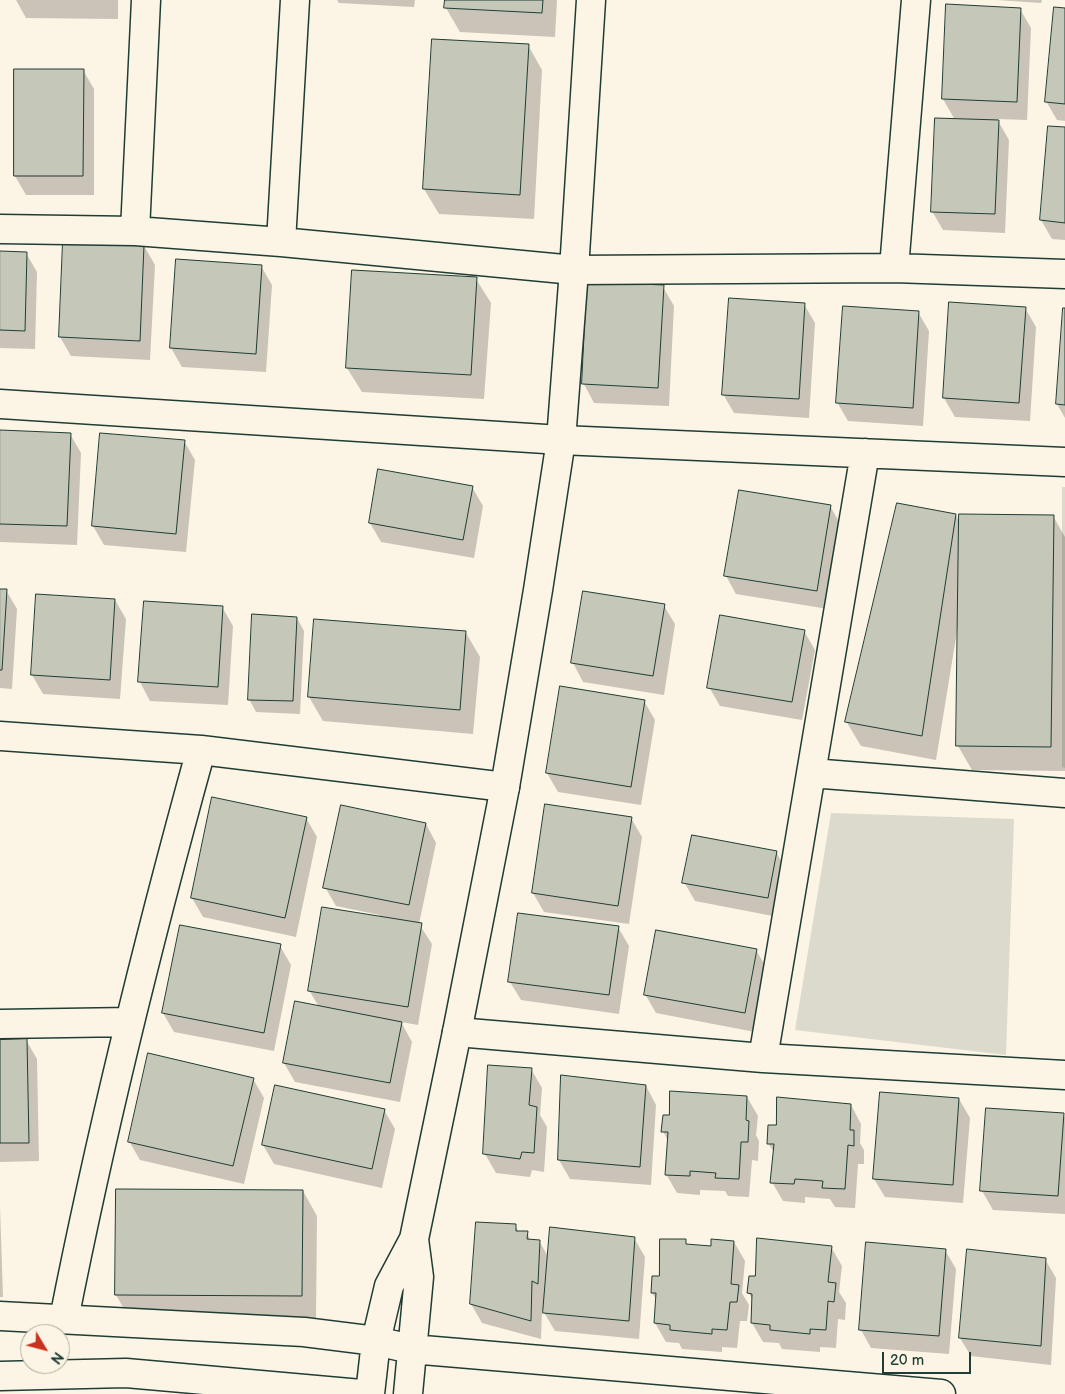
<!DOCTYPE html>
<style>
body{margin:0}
#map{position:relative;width:1065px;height:1394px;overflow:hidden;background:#fcf5e5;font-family:"Balsamiq Sans",sans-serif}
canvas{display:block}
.north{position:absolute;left:20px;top:1324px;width:50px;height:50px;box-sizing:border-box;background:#fcf5e5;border:1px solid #a4ab9e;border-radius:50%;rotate:127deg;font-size:14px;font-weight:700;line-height:20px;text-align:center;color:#1f3d34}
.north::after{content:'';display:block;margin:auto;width:18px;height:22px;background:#c8321e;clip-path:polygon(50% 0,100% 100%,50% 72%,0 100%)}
.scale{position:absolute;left:882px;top:1352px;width:89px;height:22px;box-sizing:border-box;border:2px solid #1f3d34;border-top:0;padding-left:6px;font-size:15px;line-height:18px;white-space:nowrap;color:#1f3d34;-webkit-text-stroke:4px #fcf5e5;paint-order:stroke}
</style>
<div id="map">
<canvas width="1065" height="1394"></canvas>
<div class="north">N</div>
<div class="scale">20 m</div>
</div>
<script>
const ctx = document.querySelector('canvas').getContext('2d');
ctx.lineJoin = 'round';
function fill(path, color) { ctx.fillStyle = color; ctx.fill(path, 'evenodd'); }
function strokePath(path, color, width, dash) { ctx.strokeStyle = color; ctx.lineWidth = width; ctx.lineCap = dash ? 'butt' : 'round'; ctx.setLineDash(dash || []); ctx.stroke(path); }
fill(new Path2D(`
 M 1062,487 L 1065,487 L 1065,768 L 1062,767 Z
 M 831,813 L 1014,819 L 1006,1055 L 795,1030 Z`), '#dcdacc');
fill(new Path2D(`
 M 16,0 L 118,0 L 118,19 L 26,18 Z
 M 337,0 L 415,0 L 414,7 L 339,3 Z
 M 446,0 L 557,0 L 555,37 L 460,32 L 446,8 Z
 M 997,0 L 1042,0 L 1041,3 Z
 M 1020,9 L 1031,28 L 1027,120 L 997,119 L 1009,140 L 1005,233 L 943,230 L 932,211 L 955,120 L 943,99 Z
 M 1065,9 L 1065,121 L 1057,120 L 1046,101 Z
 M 528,45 L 542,70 L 534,219 L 439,214 L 424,189 Z
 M 83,70 L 94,89 L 94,195 L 26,195 L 15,176 Z
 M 1050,127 L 1065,129 L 1065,240 L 1052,239 L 1041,220 Z
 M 144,246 L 155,265 L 150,360 L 71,356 L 60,337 Z
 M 0,252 L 26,253 L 37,272 L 35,349 L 0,348 Z
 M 261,266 L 272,285 L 266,372 L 182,367 L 171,348 Z
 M 476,279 L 491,303 L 484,399 L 362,392 L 347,368 Z
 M 663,287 L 674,306 L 669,406 L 594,403 L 584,384 Z
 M 804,304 L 815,323 L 809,418 L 734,413 L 723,394 Z
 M 1025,308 L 1036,327 L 1030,421 L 955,417 L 944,398 Z
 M 1065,310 L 1065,418 L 1057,404 Z
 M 918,312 L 929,331 L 923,426 L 848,421 L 837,402 Z
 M 0,431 L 70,434 L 81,453 L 77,545 L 0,542 Z
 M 102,434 L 184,441 L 195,460 L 186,552 L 104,545 L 93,526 Z
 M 472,487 L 483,506 L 474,558 L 381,542 L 370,523 Z
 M 830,506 L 841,525 L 828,609 L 736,594 L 726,576 Z
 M 956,515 L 960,524 L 1053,516 L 1065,537 L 1065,771 L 972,770 L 958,746 L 959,619 L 936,760 L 861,746 L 846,721 Z
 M 0,590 L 6,590 L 17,609 L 12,689 L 0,688 Z
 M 115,600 L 126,619 L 120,699 L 43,694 L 32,675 Z
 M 664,606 L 675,624 L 664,695 L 583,682 L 573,663 Z
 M 222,607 L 233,626 L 228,705 L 150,701 L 140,682 Z
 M 297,618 L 304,631 L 300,714 L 256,712 L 249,699 Z
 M 804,631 L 815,650 L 802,720 L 720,706 L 709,687 Z
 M 466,633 L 480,657 L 473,734 L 323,721 L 309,697 Z
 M 644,701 L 655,720 L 641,805 L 558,792 L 547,773 Z
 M 306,818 L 317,837 L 296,937 L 203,917 L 192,898 Z
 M 631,818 L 642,837 L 629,924 L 544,912 L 533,893 Z
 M 426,824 L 436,843 L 419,924 L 432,944 L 418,1025 L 401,1022 L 412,1042 L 400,1102 L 295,1082 L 284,1063 L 319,1007 L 309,990 L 380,915 L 336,906 L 325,887 Z
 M 776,852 L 787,871 L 778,917 L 695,901 L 684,882 Z
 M 618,927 L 629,946 L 619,1014 L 521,1000 L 510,982 Z
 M 280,946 L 291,965 L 274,1051 L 174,1032 L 163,1013 Z
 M 756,950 L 767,969 L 755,1032 L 656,1013 L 645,994 Z
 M 26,1040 L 37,1059 L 39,1161 L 0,1162 L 0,1041 Z
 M 531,1069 L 542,1088 L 540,1115 L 547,1127 L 544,1172 L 532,1170 L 530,1177 L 496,1173 L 485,1154 Z
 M 253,1079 L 264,1098 L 244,1184 L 140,1160 L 129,1141 Z
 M 646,1086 L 656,1105 L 651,1185 L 570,1179 L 559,1160 Z
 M 747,1097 L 758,1116 L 756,1135 L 759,1141 L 758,1161 L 752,1160 L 749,1197 L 728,1196 L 725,1191 L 700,1190 L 700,1195 L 677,1193 L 666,1174 L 668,1141 L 663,1131 Z
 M 959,1099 L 970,1118 L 963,1203 L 885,1197 L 874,1179 Z
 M 851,1105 L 861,1124 L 860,1143 L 864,1150 L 864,1164 L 858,1164 L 855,1208 L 835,1207 L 830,1199 L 805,1197 L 805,1203 L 783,1201 L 772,1182 L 775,1154 L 768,1143 L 777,1126 Z
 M 384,1110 L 395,1129 L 382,1188 L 274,1164 L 263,1145 Z
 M 1063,1114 L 1065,1118 L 1065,1214 L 993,1210 L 982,1191 Z
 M 303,1191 L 317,1216 L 316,1320 L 130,1319 L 116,1295 Z
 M 0,1206 L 3,1297 L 0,1297 Z
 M 515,1226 L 519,1232 L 527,1233 L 531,1241 L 539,1241 L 549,1258 L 634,1238 L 645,1257 L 639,1339 L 555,1331 L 542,1309 L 541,1339 L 482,1323 L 471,1304 Z
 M 685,1241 L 688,1246 L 712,1248 L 734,1242 L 745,1261 L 742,1293 L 749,1305 L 747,1321 L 740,1321 L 737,1348 L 722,1347 L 722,1352 L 682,1349 L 679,1343 L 666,1342 L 655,1323 L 657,1300 L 652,1293 Z
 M 831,1247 L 842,1266 L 839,1292 L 846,1303 L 845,1320 L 838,1319 L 836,1348 L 820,1347 L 820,1352 L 782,1349 L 779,1343 L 763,1342 L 752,1323 L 753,1301 L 749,1293 L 756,1277 Z
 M 945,1250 L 956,1269 L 949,1354 L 871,1348 L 861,1330 Z
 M 1045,1259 L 1056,1278 L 1051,1365 L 971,1356 L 960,1338 Z`), '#0003');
const building = new Path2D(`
 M 445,0 L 543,0 L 542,13 L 444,8 Z
 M 946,4 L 1021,8 L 1017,102 L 942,99 Z
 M 1054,7 L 1065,8 L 1065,104 L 1045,102 Z
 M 432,39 L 529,44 L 520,195 L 423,189 Z
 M 14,69 L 84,69 L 83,176 L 14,176 Z
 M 935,118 L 999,120 L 995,214 L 931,212 Z
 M 1048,126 L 1065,127 L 1065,223 L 1040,220 Z
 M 63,241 L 144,245 L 140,341 L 59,337 Z
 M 0,251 L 27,252 L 25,331 L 0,330 Z
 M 176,259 L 262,265 L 256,354 L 170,348 Z
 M 352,270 L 477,277 L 471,375 L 346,368 Z
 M 587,282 L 664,285 L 658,388 L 582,384 Z
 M 729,298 L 805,303 L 799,399 L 722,395 Z
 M 949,302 L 1026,307 L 1019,403 L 943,398 Z
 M 843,306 L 919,311 L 913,408 L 836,403 Z
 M 1063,308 L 1065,308 L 1065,405 L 1056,404 Z
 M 0,430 L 71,433 L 67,526 L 0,524 Z
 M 100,433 L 185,440 L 176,534 L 92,526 Z
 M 378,469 L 473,486 L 463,540 L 369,523 Z
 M 739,490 L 831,505 L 817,591 L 724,576 Z
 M 897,503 L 956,514 L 922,736 L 845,722 Z
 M 959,514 L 1054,515 L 1051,747 L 956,746 Z
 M 0,589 L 7,589 L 2,670 L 0,670 Z
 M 583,591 L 665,604 L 653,676 L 571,663 Z
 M 36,594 L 115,599 L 110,680 L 31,675 Z
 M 144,601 L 223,606 L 218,687 L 138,682 Z
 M 252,614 L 297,617 L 293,701 L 248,700 Z
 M 720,615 L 805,630 L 792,702 L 707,688 Z
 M 314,619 L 466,631 L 460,710 L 308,697 Z
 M 560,686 L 645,700 L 631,787 L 546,773 Z
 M 212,797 L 307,817 L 285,918 L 191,898 Z
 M 545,804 L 632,817 L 618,906 L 532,893 Z
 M 341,805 L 426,823 L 409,905 L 323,888 Z
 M 692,835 L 777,851 L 768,898 L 682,883 Z
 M 322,907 L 422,923 L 408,1007 L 308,991 Z
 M 518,913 L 619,926 L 609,995 L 508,982 Z
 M 180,925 L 281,944 L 264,1033 L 162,1013 Z
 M 656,930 L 757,949 L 745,1013 L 644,995 Z
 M 295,1001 L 402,1022 L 390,1083 L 283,1063 Z
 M 27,1039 L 29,1143 L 0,1143 L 0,1040 Z
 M 148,1053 L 254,1078 L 233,1166 L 128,1142 Z
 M 488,1065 L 532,1068 L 529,1105 L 537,1107 L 534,1153 L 522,1152 L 520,1159 L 483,1154 Z
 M 561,1075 L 646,1085 L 640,1167 L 558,1160 Z
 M 275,1085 L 385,1109 L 372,1169 L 262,1145 Z
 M 670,1091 L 747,1096 L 746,1120 L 749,1121 L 748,1142 L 741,1142 L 739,1179 L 715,1178 L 716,1173 L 690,1171 L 690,1176 L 665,1175 L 668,1132 L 661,1132 L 663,1115 L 669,1115 Z
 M 880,1092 L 959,1098 L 953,1185 L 873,1179 Z
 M 777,1097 L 851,1104 L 850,1130 L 854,1130 L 854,1146 L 848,1145 L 845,1189 L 822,1188 L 823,1181 L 795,1179 L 794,1184 L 770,1183 L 774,1144 L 767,1144 L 768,1125 L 776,1125 Z
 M 986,1108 L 1064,1113 L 1058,1196 L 980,1191 Z
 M 116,1189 L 303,1190 L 302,1296 L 115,1295 Z
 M 476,1222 L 516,1224 L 516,1231 L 528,1231 L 527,1239 L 540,1240 L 538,1284 L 532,1281 L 531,1321 L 470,1304 Z
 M 550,1227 L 635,1237 L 629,1321 L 543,1313 Z
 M 757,1238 L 832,1246 L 828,1282 L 836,1283 L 834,1302 L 828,1301 L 826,1330 L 810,1329 L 810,1334 L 770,1330 L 770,1325 L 751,1323 L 752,1294 L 747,1293 L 749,1276 L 755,1276 Z
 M 660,1239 L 686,1239 L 686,1244 L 711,1246 L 711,1239 L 734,1241 L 731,1284 L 739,1285 L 737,1302 L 730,1302 L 727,1330 L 712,1329 L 712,1334 L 670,1330 L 670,1325 L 654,1323 L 656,1293 L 651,1293 L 652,1276 L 659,1276 Z
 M 866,1242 L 946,1249 L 939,1336 L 859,1330 Z
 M 967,1249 L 1046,1258 L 1041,1346 L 959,1338 Z`);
fill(building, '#c5c7b9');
strokePath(building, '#1f3d34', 1);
const street = new Path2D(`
 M 0,229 L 135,231 L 281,242 L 574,270 L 894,268 L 1065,274
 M 135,231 L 146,0
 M 281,242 L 295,0
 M 894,268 L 916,0
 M 0,404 L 561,440 L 1065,462
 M 0,736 L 201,750 L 505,787
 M 811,773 L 1065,793
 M 0,1024 L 130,1022
 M 457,1032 L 763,1058 L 1065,1075
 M 763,1058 L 865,453
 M 64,1319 C 102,1127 149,938 201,750`);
const secondary = new Path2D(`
 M 0,1316 L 304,1332 L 376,1341 L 411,1349 L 941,1394
 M 0,1376 L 126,1373 L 361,1394
 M 370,1394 L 376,1341 L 389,1286 L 414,1239 L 457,1032 L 505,787 L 538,590 L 561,440 L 574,270 L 591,0
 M 408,1394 L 419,1277 L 414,1239`);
strokePath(street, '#1f3d34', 31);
strokePath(secondary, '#1f3d34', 31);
strokePath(street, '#fcf5e5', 28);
strokePath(secondary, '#fcf5e5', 28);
</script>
